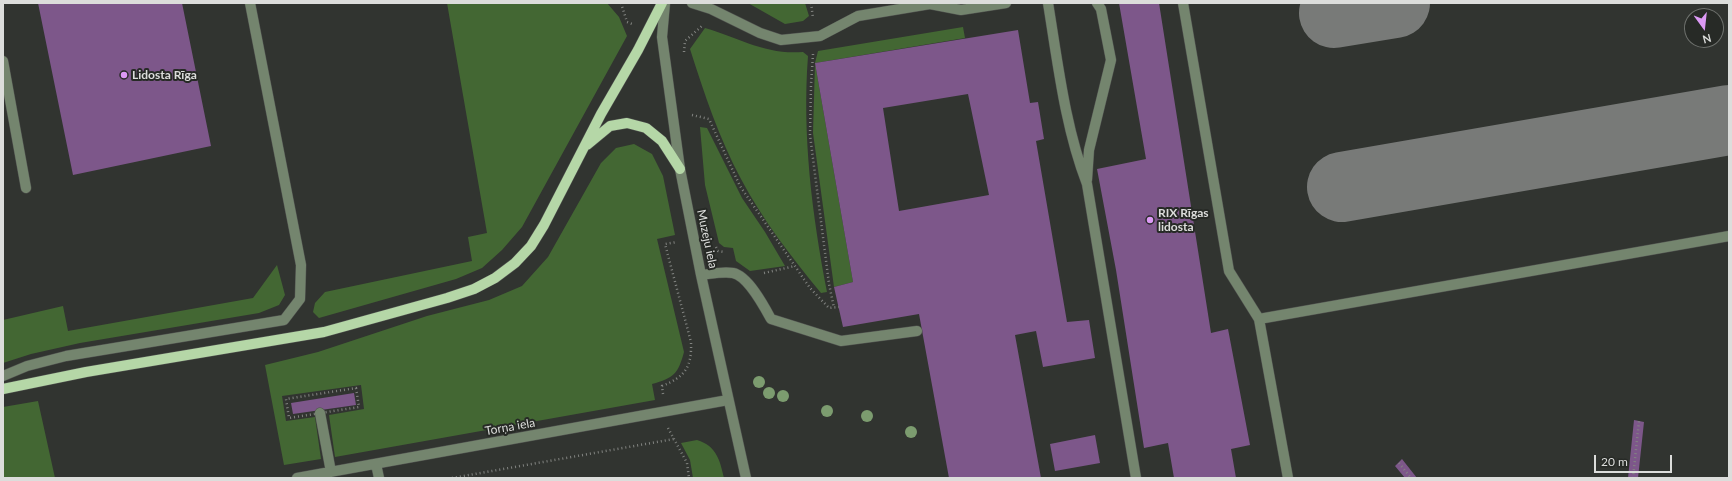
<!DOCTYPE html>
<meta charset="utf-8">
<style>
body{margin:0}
#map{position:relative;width:1732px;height:481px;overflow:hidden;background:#313430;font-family:Lato,sans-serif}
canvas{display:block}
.frame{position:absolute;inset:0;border:4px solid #dcdddb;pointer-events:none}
.north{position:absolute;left:1684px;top:8px;width:40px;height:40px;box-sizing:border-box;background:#272a26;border:1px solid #6f726e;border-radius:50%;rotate:165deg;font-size:11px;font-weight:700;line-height:16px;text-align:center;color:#dcdddb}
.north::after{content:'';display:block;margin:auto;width:14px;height:18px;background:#dc99f4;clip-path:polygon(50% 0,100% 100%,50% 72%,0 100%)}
.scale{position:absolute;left:1594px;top:455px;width:78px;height:18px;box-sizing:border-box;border:2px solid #dcdddb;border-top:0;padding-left:5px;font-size:12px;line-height:14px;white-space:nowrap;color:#dcdddb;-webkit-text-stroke:3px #272a26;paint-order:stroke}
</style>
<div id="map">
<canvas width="1732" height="481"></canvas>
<div class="frame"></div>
<div class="north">N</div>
<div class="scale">20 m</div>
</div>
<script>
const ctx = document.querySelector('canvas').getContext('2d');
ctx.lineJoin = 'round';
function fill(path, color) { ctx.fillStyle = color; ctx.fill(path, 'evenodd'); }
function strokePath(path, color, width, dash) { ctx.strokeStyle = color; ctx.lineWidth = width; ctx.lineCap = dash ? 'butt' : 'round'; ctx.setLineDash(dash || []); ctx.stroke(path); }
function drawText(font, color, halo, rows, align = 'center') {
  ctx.font = font + ' Lato,sans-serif'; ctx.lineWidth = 4; ctx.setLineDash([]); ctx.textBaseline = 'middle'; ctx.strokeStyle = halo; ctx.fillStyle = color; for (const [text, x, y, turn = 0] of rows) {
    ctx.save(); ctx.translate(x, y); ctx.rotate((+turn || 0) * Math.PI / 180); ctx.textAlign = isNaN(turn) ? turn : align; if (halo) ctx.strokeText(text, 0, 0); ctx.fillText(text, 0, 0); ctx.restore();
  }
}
fill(new Path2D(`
 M 447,3 L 607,3 L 619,17 L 627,36 L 522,227 L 502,250 L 482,268 L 456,279 L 319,318 L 313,312 L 315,303 L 325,292 L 472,261 L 468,237 L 487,233 Z
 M 748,3 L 805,3 L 809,16 L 803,21 L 785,24 Z
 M 963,27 L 965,38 L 815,63 L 853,282 L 834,287 L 813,133 L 815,63 L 818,51 Z
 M 705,28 C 740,38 765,55 803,52 L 808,56 C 802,135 812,214 827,292 L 821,293 C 792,258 762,219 741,179 C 719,138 704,93 690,49 Z
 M 700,127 L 707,128 L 742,198 L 765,232 L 785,266 L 750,271 L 736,261 L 733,248 L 724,247 L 719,243 L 705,185 Z
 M 634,144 L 652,154 L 663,176 L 675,235 L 657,239 L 684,352 C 678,374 674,378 652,384 L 655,400 L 335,457 L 329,415 L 364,409 L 361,385 L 282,396 L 286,421 L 315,417 L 321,459 L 284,465 L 265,365 L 318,352 L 427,316 L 489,300 L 522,286 L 548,257 L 601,163 L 616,148 Z
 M 277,265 L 285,295 L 279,305 L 259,313 L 80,343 L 31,354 L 3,363 L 3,320 L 63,306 L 68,331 L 253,298 Z
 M 38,401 L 55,478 L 3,478 L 3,407 Z
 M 697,440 C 717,446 720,461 724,478 L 693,478 L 690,460 L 681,443 Z`), '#436733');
strokePath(new Path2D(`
 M 1334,13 L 1395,3
 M 1342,187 L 1729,120`), '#787a78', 70);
fill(new Path2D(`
 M 38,3 L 182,3 L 211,146 L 73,175 Z
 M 1119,3 L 1159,3 L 1211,333 L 1228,329 L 1250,445 L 1231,449 L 1236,478 L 1174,478 L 1168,443 L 1144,448 L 1116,270 L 1097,169 L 1146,159 Z
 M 1018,30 L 1030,103 L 1038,102 L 1044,139 L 1036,141 L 1067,322 L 1089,320 L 1095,358 L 1043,367 L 1036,331 L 1015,335 L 1041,478 L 949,478 L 919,314 L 843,327 L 834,287 L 853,282 L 815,63 ZM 968,94 L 989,195 L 899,211 L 883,108 Z
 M 354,393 L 356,405 L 293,414 L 291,403 Z
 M 1634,420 L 1644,422 L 1638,478 L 1628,478 Z
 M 1095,435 L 1100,463 L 1055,471 L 1050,444 Z
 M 1402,459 L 1417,478 L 1405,478 L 1395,466 Z`), '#7d578a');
const minor = new Path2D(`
 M 665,3 L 662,37 L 680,169 L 701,275 L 746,478
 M 692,3 L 711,9 L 760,33 L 781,40 L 820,36 L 858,16 L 930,4 L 961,10 L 1006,3
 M 1048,3 C 1058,64 1065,127 1087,184 L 1136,478
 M 1183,3 L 1229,271 L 1259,319 L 1288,478
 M 3,61 L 26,188
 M 1087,180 L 1089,150 L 1111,60 L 1101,9 L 1097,3
 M 701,275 C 711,274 723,271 733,273 C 748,276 764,306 771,319 L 841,341 L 917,331
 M 1259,319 L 1729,236
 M 3,376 L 27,366 L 66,356 L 284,320 L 300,299 L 301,265 L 250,3
 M 320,413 L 331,472
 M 376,464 L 379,478
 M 297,478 L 728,400`);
const major = new Path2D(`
 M 587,145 L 610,126 L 627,123 L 646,128 L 662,141 L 680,169
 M 3,389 L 86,372 L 324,332 L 447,298 L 474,289 L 495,278 L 515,263 L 531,246 L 544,225 L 601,114 L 638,50 L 662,3`);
strokePath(minor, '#50524f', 11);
strokePath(major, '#50524f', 11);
strokePath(new Path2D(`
 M 621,3 L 627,22 L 632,24
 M 811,3 L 813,18
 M 684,52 L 685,41 L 703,25
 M 813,54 L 811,85 L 810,135 L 829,284 L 834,308
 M 692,115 L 709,119 L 740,186 L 810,288 L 829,308 L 839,307
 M 716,247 L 718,251 L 724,252
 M 764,273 L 795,266
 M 356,388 L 359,407 L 289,418 L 286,399 Z
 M 663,394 L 662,386 C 685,377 692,367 691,342 L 665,244 L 677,242
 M 668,428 L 687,463 L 689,478
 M 1399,463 L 1411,478
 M 452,478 L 674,439
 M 1633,478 L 1639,421`), '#828481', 2.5, [1, 3]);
strokePath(minor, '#74856e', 10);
strokePath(major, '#b5d7a7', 10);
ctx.fillStyle = '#7c9c6f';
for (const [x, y] of [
 [759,382],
 [769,393],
 [783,396],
 [827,411],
 [867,416],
 [911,432]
]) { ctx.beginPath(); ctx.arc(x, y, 6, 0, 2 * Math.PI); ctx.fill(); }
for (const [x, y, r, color] of [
 [124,75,4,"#dc99f4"],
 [1150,220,4,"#dc99f4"]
]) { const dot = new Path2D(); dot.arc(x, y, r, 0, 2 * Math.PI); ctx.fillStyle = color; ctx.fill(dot); strokePath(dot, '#272a26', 1.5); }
drawText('bold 12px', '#dcdddb', '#272a26', [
 ["Lidosta Rīga",132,75],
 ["RIX Rīgas",1158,213],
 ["lidosta",1158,227]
], 'left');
drawText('12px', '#dcdddb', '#272a26', [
 ["Muzeju iela",707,239,78],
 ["Torņa iela",510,427,-10]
]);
</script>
